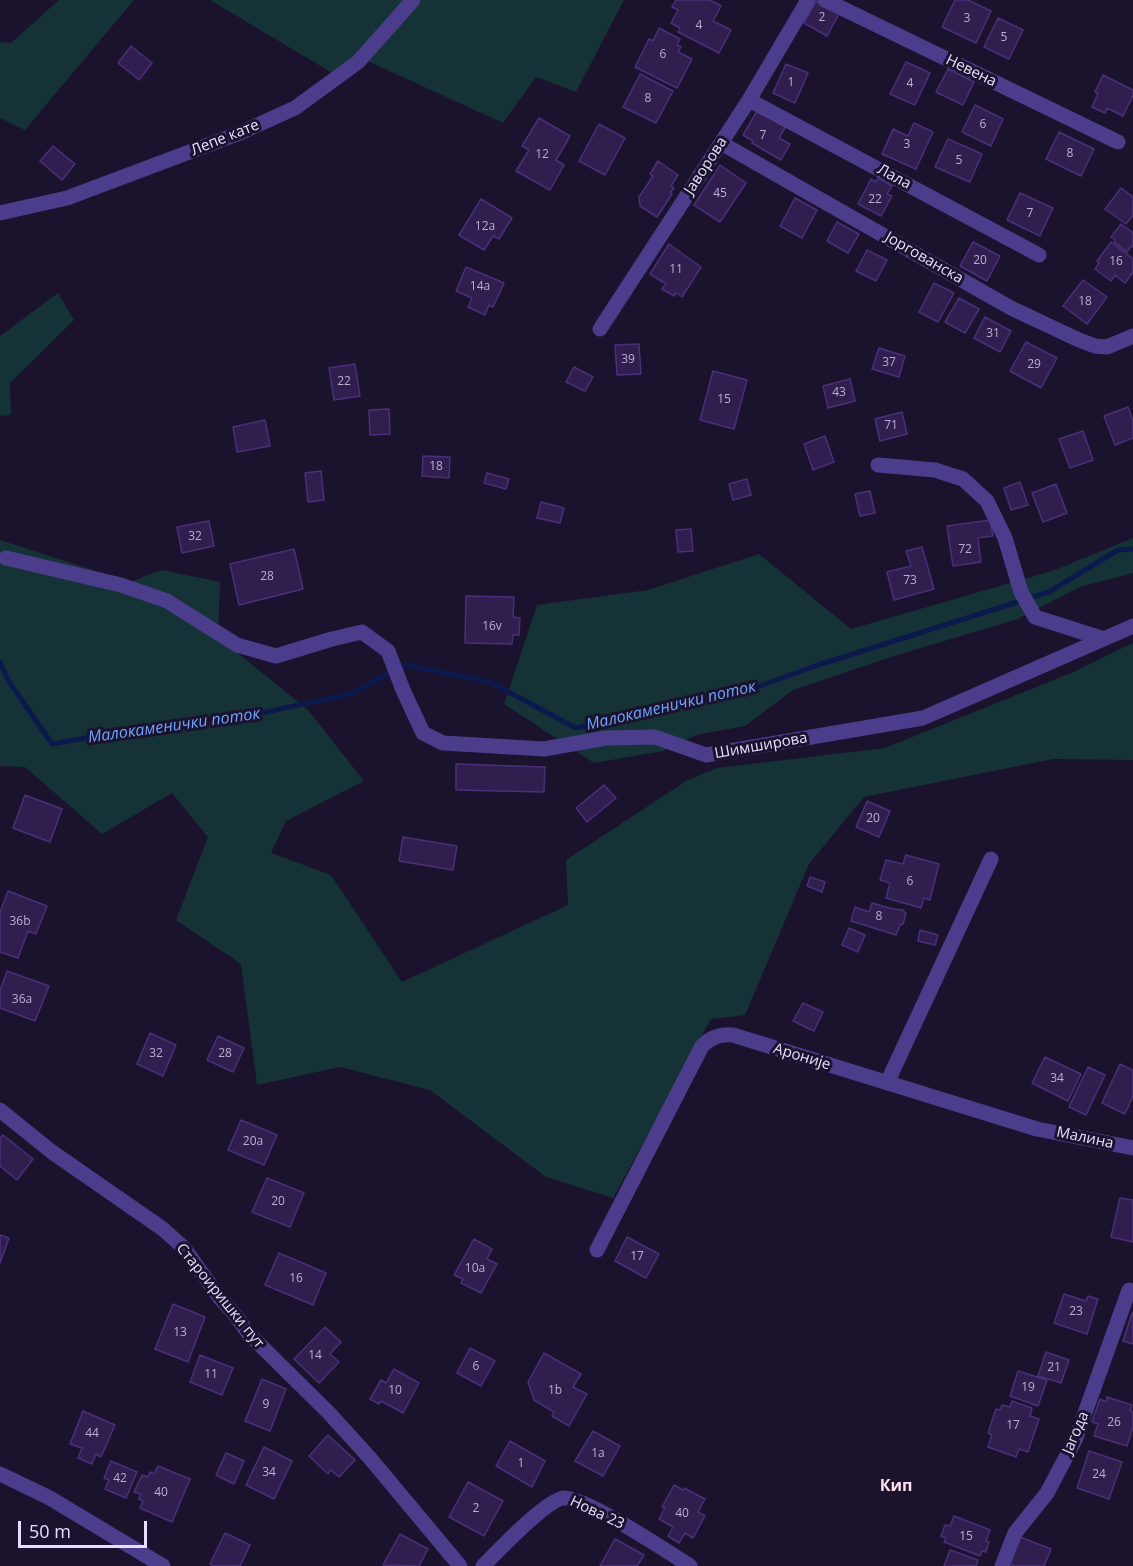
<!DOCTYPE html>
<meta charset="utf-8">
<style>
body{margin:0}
#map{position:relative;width:1133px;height:1566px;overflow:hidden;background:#1b122d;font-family:"Open Sans",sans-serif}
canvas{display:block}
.scale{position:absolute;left:18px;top:1521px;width:129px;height:27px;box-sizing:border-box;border:3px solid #e7deff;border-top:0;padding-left:8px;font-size:18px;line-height:21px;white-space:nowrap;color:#e7deff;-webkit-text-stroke:4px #1b122d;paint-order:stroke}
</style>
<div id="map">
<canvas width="1133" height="1566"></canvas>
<div class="scale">50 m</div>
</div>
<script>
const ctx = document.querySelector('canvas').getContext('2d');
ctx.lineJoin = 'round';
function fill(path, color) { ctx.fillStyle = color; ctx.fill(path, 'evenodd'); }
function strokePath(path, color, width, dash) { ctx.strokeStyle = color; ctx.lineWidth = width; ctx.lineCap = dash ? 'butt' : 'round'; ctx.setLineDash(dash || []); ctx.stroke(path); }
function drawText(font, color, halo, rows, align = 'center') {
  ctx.font = font + ' "Open Sans",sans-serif'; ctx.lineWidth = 6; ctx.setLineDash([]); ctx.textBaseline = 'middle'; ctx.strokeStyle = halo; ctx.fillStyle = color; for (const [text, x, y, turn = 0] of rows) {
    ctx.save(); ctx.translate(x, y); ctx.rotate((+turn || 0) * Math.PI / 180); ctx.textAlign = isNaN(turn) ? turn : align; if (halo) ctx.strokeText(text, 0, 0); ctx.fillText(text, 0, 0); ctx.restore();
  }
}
fill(new Path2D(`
 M 59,0 L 134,0 L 25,130 L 0,118 L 0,42 L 11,43 Z
 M 210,0 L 624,0 L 576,92 L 536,77 L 503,123 L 361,58 L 334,74 Z
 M 58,293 L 74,320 L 10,383 L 11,415 L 0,416 L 0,336 Z
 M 1133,538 L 1133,573 L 1080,587 L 1018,619 L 894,656 L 793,690 L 745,726 L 696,735 L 663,751 L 594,763 L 504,704 L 537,605 L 648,590 L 759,554 L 851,629 L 1055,570 Z
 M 0,540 L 130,582 L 162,570 L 220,582 L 218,637 L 308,710 L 364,781 L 286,821 L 271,853 L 331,875 L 402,982 L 568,905 L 566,860 L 686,781 L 717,768 L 885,748 L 1071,673 L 1133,643 L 1133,760 L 1053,759 L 864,797 L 809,864 L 745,1015 L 711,1019 L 613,1198 L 546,1177 L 430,1090 L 340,1067 L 257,1085 L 241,964 L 176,920 L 208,837 L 172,793 L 102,834 L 25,767 L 0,766 Z`), '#153337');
strokePath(new Path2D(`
 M 0,662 L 8,680 L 52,744 L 142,728 L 230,720 L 289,707 L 350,694 L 406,665 L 490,682 L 576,728 L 749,690 L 815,666 L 1049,592 L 1118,550 L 1133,549`), '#0b194c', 5);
const building = new Path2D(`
 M 676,0 L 710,0 L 721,6 L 713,21 L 731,30 L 719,53 L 678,32 L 680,28 L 671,23 L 678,10 L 672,7 Z
 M 955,0 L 968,0 L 991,11 L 976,43 L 942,27 Z
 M 816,1 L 839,14 L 827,36 L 804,23 Z
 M 998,18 L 1023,30 L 1009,59 L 984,47 Z
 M 659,28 L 680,39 L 677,45 L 681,47 L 678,52 L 692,59 L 677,88 L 635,67 L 649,39 L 653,41 Z
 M 131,46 L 152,63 L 139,80 L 118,63 Z
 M 906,62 L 930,73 L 915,105 L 890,94 Z
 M 786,64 L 808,73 L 795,103 L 773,93 Z
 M 948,69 L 974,82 L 963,105 L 936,92 Z
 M 640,74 L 673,91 L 656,123 L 623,107 Z
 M 1103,75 L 1133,90 L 1133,95 L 1123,116 L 1107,108 L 1105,113 L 1092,107 L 1098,93 L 1095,92 Z
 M 975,105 L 1003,119 L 991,146 L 962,132 Z
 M 757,111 L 786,126 L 779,138 L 790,144 L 781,160 L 752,143 L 753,141 L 743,135 Z
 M 539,118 L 570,136 L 556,160 L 564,165 L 550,190 L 516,171 L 529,150 L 522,146 Z
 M 914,123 L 933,132 L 916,169 L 882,154 L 893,129 L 908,136 Z
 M 599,124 L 625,138 L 605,175 L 579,161 Z
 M 1059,132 L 1094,149 L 1081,176 L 1046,159 Z
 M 948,139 L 982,154 L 970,182 L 935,167 Z
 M 53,146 L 75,164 L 62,180 L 40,161 Z
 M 658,161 L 678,175 L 671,186 L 674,188 L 670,193 L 672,194 L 657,217 L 640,206 L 639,197 L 653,176 L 650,174 Z
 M 720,165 L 746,183 L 720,222 L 694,205 Z
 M 878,178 L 892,186 L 887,194 L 892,196 L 881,216 L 858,204 L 871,179 L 876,182 Z
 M 1121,188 L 1133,197 L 1133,215 L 1126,224 L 1105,209 Z
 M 1020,193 L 1053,208 L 1040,236 L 1007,220 Z
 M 795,198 L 817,210 L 802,238 L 780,226 Z
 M 481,199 L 512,218 L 499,239 L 493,236 L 484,250 L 459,235 Z
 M 837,222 L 859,234 L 848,253 L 827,241 Z
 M 1121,224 L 1133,233 L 1133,247 L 1131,246 L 1127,252 L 1114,242 L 1115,240 L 1111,237 Z
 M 973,242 L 1000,256 L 987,281 L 960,266 Z
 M 1111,242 L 1133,259 L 1133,272 L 1125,283 L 1115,275 L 1111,281 L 1095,269 L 1099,263 L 1097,261 Z
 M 669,244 L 701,267 L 682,297 L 676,293 L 674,296 L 662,289 L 666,284 L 650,274 Z
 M 867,250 L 887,260 L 876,281 L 856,271 Z
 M 466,267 L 504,283 L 493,307 L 489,305 L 485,315 L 468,307 L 472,298 L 456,291 Z
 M 1083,280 L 1107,297 L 1087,324 L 1063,306 Z
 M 934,283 L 954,293 L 938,322 L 919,312 Z
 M 959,298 L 979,309 L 965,333 L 945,322 Z
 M 985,317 L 1011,331 L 1000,352 L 974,338 Z
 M 1026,342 L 1057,358 L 1041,388 L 1010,371 Z
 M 639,344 L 641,374 L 617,375 L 615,345 Z
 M 879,348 L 905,356 L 899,377 L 872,369 Z
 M 355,364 L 360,396 L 334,400 L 329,368 Z
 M 574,367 L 593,377 L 585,391 L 566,382 Z
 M 713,371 L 747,380 L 734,429 L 700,420 Z
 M 850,379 L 855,401 L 828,408 L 823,386 Z
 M 1128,407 L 1133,421 L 1133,438 L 1115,445 L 1104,416 Z
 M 389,409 L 390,434 L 370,435 L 369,410 Z
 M 902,412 L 907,434 L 880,441 L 875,419 Z
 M 265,420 L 270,446 L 237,452 L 233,427 Z
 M 1083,431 L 1093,460 L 1070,468 L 1059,439 Z
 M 825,436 L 834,462 L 813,470 L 804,444 Z
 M 423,456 L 450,457 L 449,478 L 422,476 Z
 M 321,471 L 324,500 L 308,502 L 305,473 Z
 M 487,473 L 509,479 L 506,489 L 484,483 Z
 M 747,479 L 751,495 L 733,500 L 729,484 Z
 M 1020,482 L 1028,505 L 1011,510 L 1004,488 Z
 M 1056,484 L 1067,513 L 1043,522 L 1032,493 Z
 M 870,491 L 875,513 L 860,516 L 855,494 Z
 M 541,502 L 564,508 L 560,523 L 537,518 Z
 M 990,520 L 993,536 L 978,538 L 981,562 L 953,566 L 947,526 Z
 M 209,521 L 214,546 L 182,553 L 177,527 Z
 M 691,529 L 693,551 L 678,552 L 676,530 Z
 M 922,547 L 934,589 L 894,600 L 887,572 L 911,566 L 906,551 Z
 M 294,549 L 303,589 L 239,605 L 230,564 Z
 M 466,596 L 514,597 L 513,617 L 520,618 L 519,635 L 513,635 L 512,644 L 465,643 Z
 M 456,764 L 545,767 L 544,792 L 456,790 Z
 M 604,785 L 616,798 L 587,822 L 576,808 Z
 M 25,795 L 62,809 L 50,842 L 13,828 Z
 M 867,801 L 890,811 L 879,837 L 856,827 Z
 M 403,837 L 457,846 L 453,870 L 399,861 Z
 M 906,855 L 939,864 L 930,900 L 924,898 L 921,908 L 886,898 L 890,883 L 880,880 L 886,860 L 903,864 Z
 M 810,877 L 825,882 L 822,892 L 807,886 Z
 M 8,891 L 47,906 L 36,934 L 28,931 L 18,958 L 0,952 L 0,912 Z
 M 872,903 L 893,909 L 903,910 L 906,914 L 903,924 L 900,925 L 896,935 L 851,921 L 855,907 L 869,912 Z
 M 849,928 L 865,935 L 858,952 L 842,945 Z
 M 920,930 L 938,935 L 935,945 L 918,941 Z
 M 7,971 L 49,986 L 35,1021 L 0,1008 L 0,991 Z
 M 803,1003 L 823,1012 L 814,1031 L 793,1021 Z
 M 150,1033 L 176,1045 L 163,1076 L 137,1064 Z
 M 218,1036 L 244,1048 L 233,1072 L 207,1060 Z
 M 1045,1057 L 1081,1074 L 1068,1101 L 1032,1083 Z
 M 1120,1064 L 1133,1070 L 1133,1096 L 1125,1114 L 1102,1103 Z
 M 1088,1067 L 1105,1075 L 1086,1115 L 1069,1107 Z
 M 241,1120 L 277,1135 L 264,1165 L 228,1150 Z
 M 3,1135 L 33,1159 L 17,1180 L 0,1166 L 0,1138 Z
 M 267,1178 L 304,1193 L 290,1227 L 252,1212 Z
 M 1120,1198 L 1133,1200 L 1133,1242 L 1111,1237 Z
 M 0,1235 L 9,1238 L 0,1263 Z
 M 627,1237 L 659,1254 L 646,1278 L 615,1261 Z
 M 474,1239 L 492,1249 L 487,1259 L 497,1264 L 481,1293 L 461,1283 L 463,1279 L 454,1275 Z
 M 279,1253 L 326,1273 L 313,1305 L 265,1285 Z
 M 1064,1294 L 1086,1301 L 1088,1296 L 1098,1299 L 1087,1334 L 1054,1323 Z
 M 173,1304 L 205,1317 L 188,1362 L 155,1349 Z
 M 1132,1313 L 1133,1314 L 1133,1344 L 1123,1341 Z
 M 325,1327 L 341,1342 L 330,1354 L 339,1362 L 319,1383 L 294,1359 Z
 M 470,1348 L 495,1361 L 481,1386 L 457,1373 Z
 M 1046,1352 L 1069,1360 L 1061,1383 L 1038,1376 Z
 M 544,1353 L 581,1374 L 573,1387 L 587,1394 L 569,1426 L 552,1416 L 554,1412 L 534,1400 L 528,1382 Z
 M 200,1355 L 233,1368 L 222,1395 L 190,1382 Z
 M 394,1369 L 419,1383 L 403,1413 L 381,1401 L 379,1404 L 370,1399 L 381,1380 L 386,1383 Z
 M 1018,1371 L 1047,1380 L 1038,1406 L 1010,1396 Z
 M 262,1379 L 286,1389 L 270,1431 L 245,1421 Z
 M 1107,1397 L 1132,1405 L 1130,1411 L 1133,1412 L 1133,1427 L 1127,1446 L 1094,1436 L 1098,1424 L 1092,1422 L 1100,1399 L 1106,1402 Z
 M 1012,1401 L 1032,1408 L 1030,1416 L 1039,1419 L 1028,1452 L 1019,1449 L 1016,1457 L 988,1447 L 992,1435 L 988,1433 L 996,1409 L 1000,1410 L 1002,1405 L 1010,1407 Z
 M 83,1411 L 115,1425 L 101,1457 L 96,1454 L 92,1464 L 78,1458 L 82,1448 L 70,1444 Z
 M 593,1431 L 620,1446 L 603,1476 L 575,1461 Z
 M 328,1435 L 355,1460 L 339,1477 L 331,1470 L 328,1474 L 309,1456 Z
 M 510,1441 L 545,1461 L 532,1487 L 496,1466 Z
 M 264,1447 L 292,1461 L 274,1499 L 246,1485 Z
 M 1089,1451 L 1122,1462 L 1109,1499 L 1077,1488 Z
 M 226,1453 L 244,1461 L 234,1484 L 216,1475 Z
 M 111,1461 L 137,1472 L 126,1498 L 105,1489 L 109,1480 L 104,1478 Z
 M 158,1466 L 190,1479 L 172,1522 L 140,1508 L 143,1501 L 139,1499 L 141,1494 L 134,1492 L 142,1475 L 148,1477 L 150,1472 L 154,1474 Z
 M 468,1482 L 503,1501 L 484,1536 L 449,1517 Z
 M 674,1485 L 683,1490 L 684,1488 L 705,1499 L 698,1512 L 705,1516 L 693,1538 L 685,1533 L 679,1543 L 668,1536 L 673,1527 L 659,1519 L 665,1508 L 662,1507 Z
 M 954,1516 L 990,1530 L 986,1541 L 989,1542 L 986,1552 L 982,1551 L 980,1556 L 944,1542 L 946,1538 L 941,1536 L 945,1525 L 950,1526 Z
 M 225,1533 L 250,1545 L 240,1566 L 214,1566 L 210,1564 Z
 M 400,1534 L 428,1549 L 419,1566 L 383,1565 Z
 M 1020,1537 L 1051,1549 L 1044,1566 L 1015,1566 L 1010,1564 Z
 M 615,1539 L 644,1555 L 637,1566 L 600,1566 Z
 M 950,1550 L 978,1560 L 976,1566 L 944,1566 Z`);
fill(building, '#2f1e4e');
strokePath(building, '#4a307a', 1.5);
strokePath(new Path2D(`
 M 825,0 L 1118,142
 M 749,100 L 1039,255
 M 721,143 L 1011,308 L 1079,340 L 1095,346 L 1107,347 L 1133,336
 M 0,213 L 67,198 L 240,133 L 295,108 L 358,62 L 413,0
 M 600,329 L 749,100 L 808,0
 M 878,465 L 935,470 L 963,479 L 987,501 L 1005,538 L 1021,592 L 1035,617 L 1104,639
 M 6,558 L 121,585 L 167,601 L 237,645 L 276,656 L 332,639 L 362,632 L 388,651 L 403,690 L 423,733 L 443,743 L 544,749 L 606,738 L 655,737 L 706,755 L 923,718 L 1133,626
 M 887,1083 L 991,859
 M 0,1110 L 52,1152 L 163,1229 L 184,1248 L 219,1297 L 236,1316 L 249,1334 L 329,1413 L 369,1457 L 460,1566
 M 597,1250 L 702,1046 C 711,1037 721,1034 733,1035 L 1037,1129 L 1133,1148
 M 0,1474 L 48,1497 L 163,1566
 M 483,1566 C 497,1552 547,1499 564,1498 C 586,1497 668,1552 690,1566
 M 1002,1566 L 1015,1533 L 1047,1493 L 1076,1438 L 1129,1290`), '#4c3d8c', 15);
drawText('12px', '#b9aed3', null, [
 ["2",822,18],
 ["3",967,19],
 ["4",699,26],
 ["5",1004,38],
 ["6",663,55],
 ["1",791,83],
 ["4",910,84],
 ["8",648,99],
 ["6",983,125],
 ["7",763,136],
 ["3",907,145],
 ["8",1070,154],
 ["12",542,155],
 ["5",959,161],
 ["45",720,194],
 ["22",875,200],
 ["7",1030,214],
 ["12a",485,227],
 ["20",980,261],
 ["16",1116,262],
 ["11",676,270],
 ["14a",480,287],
 ["18",1085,302],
 ["31",993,334],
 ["39",628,360],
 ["37",889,363],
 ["29",1034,365],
 ["22",344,382],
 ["43",839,393],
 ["15",724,400],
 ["71",891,426],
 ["18",436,467],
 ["32",195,537],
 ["72",965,550],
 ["28",267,577],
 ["73",910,581],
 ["16v",492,627],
 ["20",873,819],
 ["6",910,882],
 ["8",879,917],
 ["36b",20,922],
 ["36a",22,1000],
 ["32",156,1054],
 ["28",225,1054],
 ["34",1057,1079],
 ["20a",253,1142],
 ["20",278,1202],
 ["17",637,1257],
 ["10a",475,1269],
 ["16",296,1279],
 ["23",1076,1312],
 ["13",180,1333],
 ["14",315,1356],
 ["6",476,1367],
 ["21",1054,1368],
 ["11",211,1375],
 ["19",1028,1388],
 ["10",395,1391],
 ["1b",555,1391],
 ["9",266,1405],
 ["26",1114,1423],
 ["17",1013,1426],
 ["44",92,1434],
 ["1a",598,1454],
 ["1",521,1464],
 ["34",269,1473],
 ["24",1099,1475],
 ["42",120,1479],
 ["40",161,1493],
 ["2",476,1509],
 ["40",682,1514],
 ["15",966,1537]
]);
drawText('15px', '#e7deff', '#1b122d', [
 ["Невена",971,71,26],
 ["Лепе кате",225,138,-22],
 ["Јаворова",706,166,-57],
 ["Лала",894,177,28],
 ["Јоргованска",924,258,30],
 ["Шимширова",761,746,-10],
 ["Ароније",802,1057,17],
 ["Малина",1085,1138,12],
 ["Староиришки пут",220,1296,51],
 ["Јагода",1076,1433,-67],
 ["Нова 23",597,1513,25]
]);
drawText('italic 16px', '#6ca4ff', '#1b122d', [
 ["Малокаменички поток",671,706,-13],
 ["Малокаменички поток",174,726,-8]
]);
drawText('bold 16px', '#ffe0ef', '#1b122d', [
 ["Кип",896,1486]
]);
</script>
